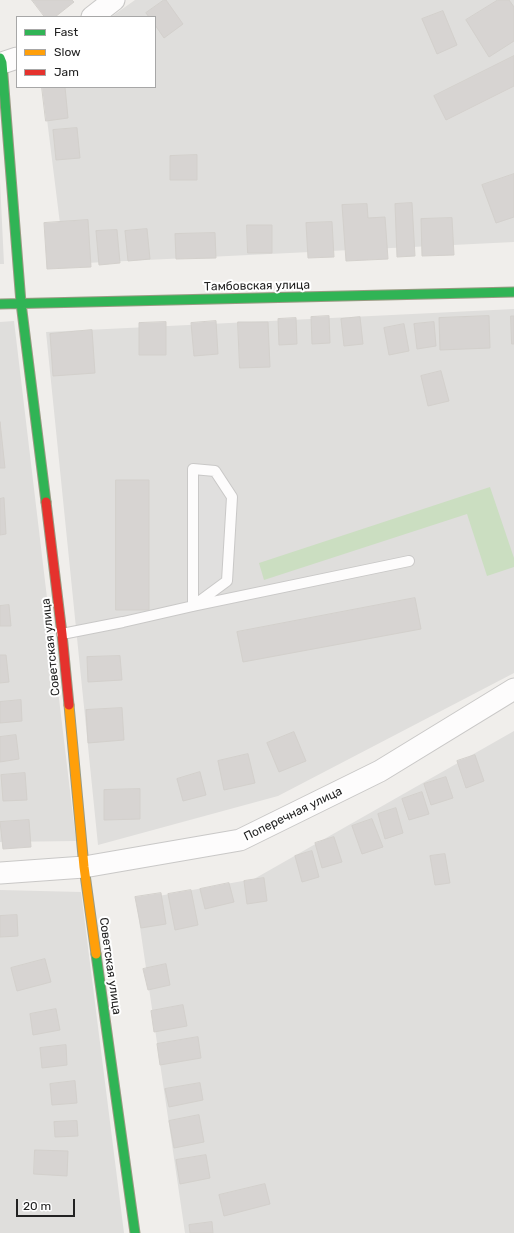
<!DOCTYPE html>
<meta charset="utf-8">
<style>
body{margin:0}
#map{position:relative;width:514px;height:1233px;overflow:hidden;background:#f0eeeb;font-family:Rubik,sans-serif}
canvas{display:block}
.legend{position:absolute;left:16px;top:16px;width:140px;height:72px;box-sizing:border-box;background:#fff;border:1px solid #a7a7a7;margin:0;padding:5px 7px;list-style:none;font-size:12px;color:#222}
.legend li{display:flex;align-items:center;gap:8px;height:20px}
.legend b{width:20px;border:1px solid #a7a7a7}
.scale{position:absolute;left:16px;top:1199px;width:59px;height:18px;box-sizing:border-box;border:2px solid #222;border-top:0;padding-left:5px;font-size:12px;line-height:14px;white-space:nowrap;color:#222;-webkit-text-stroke:3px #fff;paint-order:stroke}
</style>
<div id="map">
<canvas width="514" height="1233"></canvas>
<ul class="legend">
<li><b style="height:5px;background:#30b455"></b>Fast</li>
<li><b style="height:5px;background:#ff9f0a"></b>Slow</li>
<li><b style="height:5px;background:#e5322d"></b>Jam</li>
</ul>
<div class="scale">20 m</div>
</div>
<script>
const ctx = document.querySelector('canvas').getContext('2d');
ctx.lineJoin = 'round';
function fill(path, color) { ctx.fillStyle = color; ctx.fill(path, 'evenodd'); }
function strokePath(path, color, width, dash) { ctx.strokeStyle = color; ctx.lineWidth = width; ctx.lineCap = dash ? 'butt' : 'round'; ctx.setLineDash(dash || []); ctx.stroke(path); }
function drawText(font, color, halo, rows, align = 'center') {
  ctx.font = font + ' Rubik,sans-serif'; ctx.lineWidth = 4; ctx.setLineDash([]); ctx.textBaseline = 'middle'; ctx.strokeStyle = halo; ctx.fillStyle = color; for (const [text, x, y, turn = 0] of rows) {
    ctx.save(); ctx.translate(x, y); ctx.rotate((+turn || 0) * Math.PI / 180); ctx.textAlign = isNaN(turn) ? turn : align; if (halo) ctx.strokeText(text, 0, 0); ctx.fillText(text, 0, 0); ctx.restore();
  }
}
fill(new Path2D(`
 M 135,0 L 514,0 L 514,242 L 65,264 L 43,87 L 155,87 L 155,17 L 111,17 Z
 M 0,181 L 4,264 L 0,264 Z
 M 514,309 L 514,673 L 278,796 L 98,845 L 46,332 Z
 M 14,321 L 76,841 L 0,842 L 0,322 Z
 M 514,731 L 514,1233 L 185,1233 L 136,900 L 254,879 Z
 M 0,890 L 81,892 L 124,1233 L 0,1233 Z`), '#dfdedc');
fill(new Path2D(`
 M 490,487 L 514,558 L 514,567 L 487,576 L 467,514 L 264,580 L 259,563 Z`), '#cbdec1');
fill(new Path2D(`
 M 193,469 L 215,471 L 232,497 L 227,581 L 193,606 Z`), '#e0dfde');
const building = new Path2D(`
 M 32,0 L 72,0 L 74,2 L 55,17 L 45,17 Z
 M 164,0 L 166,0 L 183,24 L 164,38 L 155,25 L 155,17 L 149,17 L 146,13 Z
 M 498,0 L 509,0 L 514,7 L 514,41 L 489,57 L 466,20 Z
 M 443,11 L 457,45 L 437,54 L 422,19 Z
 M 514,56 L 514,86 L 446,120 L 434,96 Z
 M 42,87 L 65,87 L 68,118 L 46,121 Z
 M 77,128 L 80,158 L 56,160 L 53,130 Z
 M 197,155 L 197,180 L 170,180 L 170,156 Z
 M 514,174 L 514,217 L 496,223 L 482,185 Z
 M 412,203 L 415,256 L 397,257 L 395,204 Z
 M 367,204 L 368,218 L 385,217 L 388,259 L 346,261 L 342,205 Z
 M 452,218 L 454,255 L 422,256 L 421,219 Z
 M 88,220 L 91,267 L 47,269 L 44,223 Z
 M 332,222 L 334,257 L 308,258 L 306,223 Z
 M 247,225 L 272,225 L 272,253 L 248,253 Z
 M 147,229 L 150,259 L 128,261 L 125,231 Z
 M 117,230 L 120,263 L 99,265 L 96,231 Z
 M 215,233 L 216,258 L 176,259 L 175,234 Z
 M 329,316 L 330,343 L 312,344 L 311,317 Z
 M 489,316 L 490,348 L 440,350 L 439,318 Z
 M 511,316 L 514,316 L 514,344 L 512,344 Z
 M 360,317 L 363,344 L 344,346 L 341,319 Z
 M 296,318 L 297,344 L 279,345 L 278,319 Z
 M 216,321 L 218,354 L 194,356 L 191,323 Z
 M 166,322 L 166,355 L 139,355 L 139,323 Z
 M 238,322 L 268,322 L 270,367 L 240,368 Z
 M 434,322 L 436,346 L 417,349 L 414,324 Z
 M 404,324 L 409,351 L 389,355 L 384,328 Z
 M 92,330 L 95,373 L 53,376 L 50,334 Z
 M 441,371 L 449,401 L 428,406 L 421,376 Z
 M 0,422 L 5,468 L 0,468 Z
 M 116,480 L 149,480 L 149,610 L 116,610 Z
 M 4,498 L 6,534 L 0,535 L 0,499 Z
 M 415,598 L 421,629 L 243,662 L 237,632 Z
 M 9,605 L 11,626 L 0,626 L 0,606 Z
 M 0,655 L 6,655 L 9,682 L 0,683 Z
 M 120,656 L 122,680 L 88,682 L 87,657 Z
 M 21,700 L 22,721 L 0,723 L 0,702 Z
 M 122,708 L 124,740 L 88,743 L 86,710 Z
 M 294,732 L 306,761 L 279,772 L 267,743 Z
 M 16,735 L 19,759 L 0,762 L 0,737 Z
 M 248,754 L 255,783 L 224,790 L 218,761 Z
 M 475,755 L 484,781 L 466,788 L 457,761 Z
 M 200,772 L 206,795 L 183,801 L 177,779 Z
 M 25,773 L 27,800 L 3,801 L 1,775 Z
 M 446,777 L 453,798 L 431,805 L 424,784 Z
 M 140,789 L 140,819 L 104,820 L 104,790 Z
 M 422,792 L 429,814 L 409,820 L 402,799 Z
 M 396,808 L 403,833 L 385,839 L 378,814 Z
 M 372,819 L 383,847 L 362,854 L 352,826 Z
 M 29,820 L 31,847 L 3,849 L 0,822 Z
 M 334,837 L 342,862 L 322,868 L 315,843 Z
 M 312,851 L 319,877 L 302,882 L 295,856 Z
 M 445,854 L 450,883 L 435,885 L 430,856 Z
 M 264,878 L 267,901 L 247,904 L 244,881 Z
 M 229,883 L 234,902 L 205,909 L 200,889 Z
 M 191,890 L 198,925 L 175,930 L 168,894 Z
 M 161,893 L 166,924 L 141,928 L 135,897 Z
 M 17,915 L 18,936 L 0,937 L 0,916 Z
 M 45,959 L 51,982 L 17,991 L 11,968 Z
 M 166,964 L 170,985 L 148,990 L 143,969 Z
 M 183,1005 L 187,1026 L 154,1032 L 151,1011 Z
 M 56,1009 L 60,1030 L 33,1035 L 30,1014 Z
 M 198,1037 L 201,1058 L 160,1065 L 157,1044 Z
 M 66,1045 L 67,1065 L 42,1068 L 40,1048 Z
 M 75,1081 L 77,1103 L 52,1105 L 50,1084 Z
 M 200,1083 L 203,1100 L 169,1107 L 165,1089 Z
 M 199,1115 L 204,1142 L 174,1148 L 169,1121 Z
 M 77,1121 L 78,1136 L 55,1137 L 54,1122 Z
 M 35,1150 L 68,1151 L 67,1176 L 34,1174 Z
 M 206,1155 L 210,1178 L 180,1184 L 176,1160 Z
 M 265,1184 L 270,1204 L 224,1216 L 219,1195 Z
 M 212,1222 L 213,1233 L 190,1233 L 189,1225 Z`);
fill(building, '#d7d4d2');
strokePath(building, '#d3d0cc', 1);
const lane = new Path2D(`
 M 193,469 L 215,471 L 232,497 L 227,581 L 193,606 Z
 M 62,634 L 123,622 L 193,606 L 409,561`);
const street = new Path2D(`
 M 92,17 L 114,0
 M 2,63 L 17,58
 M 0,873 L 84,867 L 240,840 L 380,771 L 514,689`);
const fast = new Path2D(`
 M 0,58 L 2,63 L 21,303 L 46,502
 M 0,304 L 514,292
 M 96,954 L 135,1233`);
const slow = new Path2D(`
 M 69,705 L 84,867 L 96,954`);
const jam = new Path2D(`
 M 46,502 L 62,634 L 69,705`);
strokePath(lane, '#c9c8c7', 12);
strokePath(street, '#c9c8c7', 23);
strokePath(fast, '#999a82', 11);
strokePath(slow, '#999a82', 11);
strokePath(jam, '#999a82', 11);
strokePath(lane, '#fdfcfc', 10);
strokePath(street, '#fdfcfc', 21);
strokePath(fast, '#30b455', 9);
strokePath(slow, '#ff9f0a', 9);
strokePath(jam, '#e5322d', 9);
drawText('12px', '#222', '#fff', [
 ["Тамбовская улица",257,286,-1],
 ["Советская улица",51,647,-96],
 ["Поперечная улица",293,814,-26],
 ["Советская улица",110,966,82]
]);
</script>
